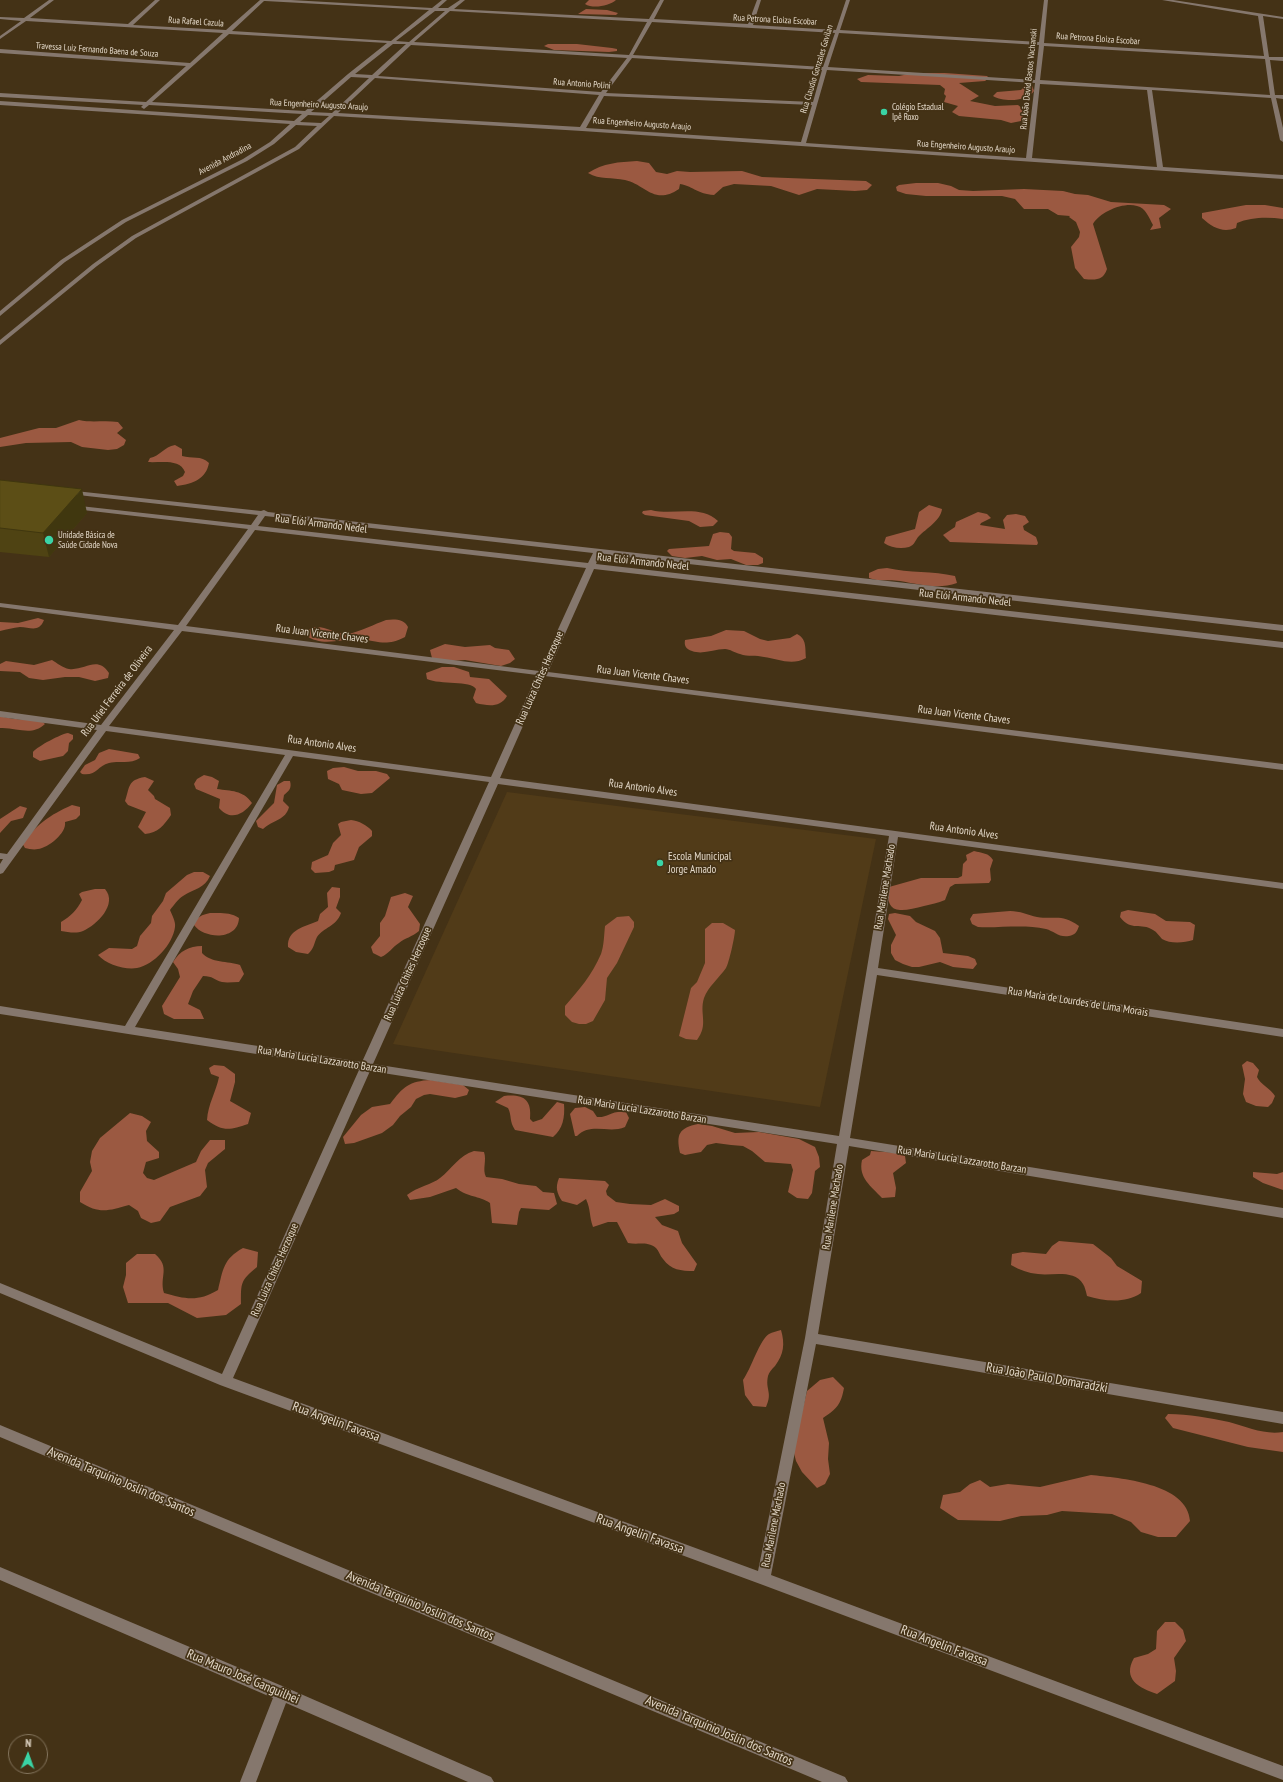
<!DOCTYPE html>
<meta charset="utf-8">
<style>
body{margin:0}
#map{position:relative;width:1283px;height:1782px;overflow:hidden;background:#443216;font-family:"PT Sans Narrow",sans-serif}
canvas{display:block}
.north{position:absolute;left:8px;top:1734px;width:40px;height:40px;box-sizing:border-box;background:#443216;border:1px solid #83745d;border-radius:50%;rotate:2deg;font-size:11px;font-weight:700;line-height:16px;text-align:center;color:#e2d7c7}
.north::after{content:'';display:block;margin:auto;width:14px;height:18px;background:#3ad4a5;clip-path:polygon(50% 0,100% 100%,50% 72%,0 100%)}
</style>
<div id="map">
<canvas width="1283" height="1782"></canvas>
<div class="north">N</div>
</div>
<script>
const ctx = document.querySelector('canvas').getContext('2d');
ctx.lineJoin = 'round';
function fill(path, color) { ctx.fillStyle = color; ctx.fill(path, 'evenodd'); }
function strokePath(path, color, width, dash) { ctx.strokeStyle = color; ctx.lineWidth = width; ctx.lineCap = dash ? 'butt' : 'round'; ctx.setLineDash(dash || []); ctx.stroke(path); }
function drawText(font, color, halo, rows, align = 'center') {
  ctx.font = font + ' "PT Sans Narrow",sans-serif'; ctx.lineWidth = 3.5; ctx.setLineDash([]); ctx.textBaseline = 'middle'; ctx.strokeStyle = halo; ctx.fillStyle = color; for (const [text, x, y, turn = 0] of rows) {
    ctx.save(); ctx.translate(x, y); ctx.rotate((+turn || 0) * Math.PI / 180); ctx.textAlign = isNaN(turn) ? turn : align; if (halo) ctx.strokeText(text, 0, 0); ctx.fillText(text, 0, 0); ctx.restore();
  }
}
fill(new Path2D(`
 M 507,792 L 876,839 L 820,1107 L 393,1044 Z`), '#513b18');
fill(new Path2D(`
 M 589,0 L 616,0 C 609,6 593,9 585,4 Z
 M 586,9 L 607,10 L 618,13 L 616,15 L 578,14 Z
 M 548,44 L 577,44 L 612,48 L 617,49 L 617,51 L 609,52 L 554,50 L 544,46 Z
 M 913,73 L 945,73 L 987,76 L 989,78 L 985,81 L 959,83 L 979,96 L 970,101 L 995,106 L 1018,105 L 1023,109 L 1023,117 L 1021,121 L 1011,123 L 1001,120 L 959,116 L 952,112 L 958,106 L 944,102 L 946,96 L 944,94 L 945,89 L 940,85 L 861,82 L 857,79 L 868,75 L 899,76 Z
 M 1026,85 L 1032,85 L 1034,91 C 1027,102 1003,102 993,96 L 997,92 L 1021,90 Z
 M 637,161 L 649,163 L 656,172 L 667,174 L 677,171 L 690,172 L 742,171 L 762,177 L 866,181 L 872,185 L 867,190 L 855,191 L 817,189 L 799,195 L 771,186 L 734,184 L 723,187 L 714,195 C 697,194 695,187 680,184 L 679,189 C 654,206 645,184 625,180 C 612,177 600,180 588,173 C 603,163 619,162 637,161 Z
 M 916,183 L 938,183 L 951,186 L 959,190 L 973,191 L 1024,189 L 1063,191 L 1075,194 L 1088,195 L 1111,202 L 1164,205 L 1171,209 L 1159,218 L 1161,228 L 1150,230 L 1153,225 C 1149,218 1146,208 1137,206 C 1123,202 1100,212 1093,224 L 1107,269 C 1103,281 1095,280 1084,279 L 1075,268 L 1071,247 L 1079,237 L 1080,232 L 1076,222 L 1069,217 L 1070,216 L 1058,215 L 1048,209 L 1024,209 L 1015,199 L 1002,196 L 926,196 L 906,194 L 897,191 L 896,187 L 899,185 Z
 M 1246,205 L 1265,205 L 1283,208 L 1283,219 C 1268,217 1251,217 1237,223 L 1236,228 C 1223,233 1213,228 1202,218 L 1202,213 Z
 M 79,420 C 92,423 104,420 118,422 L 123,428 L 117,433 L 126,440 L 124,445 L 117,449 L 108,450 L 82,447 L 71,442 L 26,443 L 0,447 L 0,438 L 39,428 L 56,428 Z
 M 175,445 L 182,449 L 182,456 C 192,459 201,455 209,463 C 206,479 193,484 177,486 L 174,481 L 183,476 L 185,472 C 180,458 160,463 148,462 L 150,458 C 160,456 164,447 175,445 Z
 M 929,505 L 942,509 C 941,520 926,529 919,536 C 915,540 915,545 909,547 C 901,549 891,548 884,543 L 886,537 L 915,529 L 919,512 Z
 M 651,510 C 673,516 700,504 718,521 L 713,526 L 700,527 L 689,521 L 645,515 L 642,513 L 643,511 Z
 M 978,512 L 987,514 L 991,518 L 981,523 L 980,525 L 1005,529 L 1003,520 L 1007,515 L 1016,514 L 1025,516 L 1029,522 L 1023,526 L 1024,530 L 1036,537 L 1038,543 L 1037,545 L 950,542 L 943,535 L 955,527 L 956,522 Z
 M 720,532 L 729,533 L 732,537 L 731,549 L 734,551 L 755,553 L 763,558 L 763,563 L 758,565 L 746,565 L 731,559 L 717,560 L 702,556 L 685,558 L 672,556 L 667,551 L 669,549 L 709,546 L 713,534 Z
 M 887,568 C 909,573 933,571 955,576 L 957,583 C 938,590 918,584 900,581 C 889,579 880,582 869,578 L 869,573 L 878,569 Z
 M 38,618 L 44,620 C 39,633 30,627 20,627 C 13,628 7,629 0,631 L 0,622 L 18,623 Z
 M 386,620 C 395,619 404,619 408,627 L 405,637 C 385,647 379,641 360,639 C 340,638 324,648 305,635 C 313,617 334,635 348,634 C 359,632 375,624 386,620 Z
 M 726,630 L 744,631 L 760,639 L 768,641 L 790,638 L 797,634 C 807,639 805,648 806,658 C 792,666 778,659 764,657 C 756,655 748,657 740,654 C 735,653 730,649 725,649 C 714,649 703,655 692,651 C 686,649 684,646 685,640 L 711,636 Z
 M 445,644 L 465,647 L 490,645 L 495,648 L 509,650 L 515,659 L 510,663 L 501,666 L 465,660 L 450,661 L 432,658 L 430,650 Z
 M 52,660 C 57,663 63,668 69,669 C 85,671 97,655 109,673 L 108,678 L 95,681 L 79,677 L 65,677 L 43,680 L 29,678 L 20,672 L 0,671 L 0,664 L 6,661 L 34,665 Z
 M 442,667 L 454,667 L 469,672 L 470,677 L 489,679 L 507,696 C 500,708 488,706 476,703 L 473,698 L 476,689 C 471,680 440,685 427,679 L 426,673 Z
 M 0,716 C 5,717 12,719 16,719 C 25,720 37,716 45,724 C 31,737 17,727 0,728 Z
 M 68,733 L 73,735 L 73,739 L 69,743 L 68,751 L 63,756 L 40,761 L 33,757 L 33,752 C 38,746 61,734 68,733 Z
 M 109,749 L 138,754 L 140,758 C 130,765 120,760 109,763 C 97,766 97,776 82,774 L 80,772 L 85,765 L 95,760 L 99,753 Z
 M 344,767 L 358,771 L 376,771 L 387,774 L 390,778 L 372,793 L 361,794 L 342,790 L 339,784 L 328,779 L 327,771 L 333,768 Z
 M 204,775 L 212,777 L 219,781 L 217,789 C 231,791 243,790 252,803 C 243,815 230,821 219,808 L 220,799 L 196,789 L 194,784 L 197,779 Z
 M 145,777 L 154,781 L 148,790 L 154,796 L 155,799 L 170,808 L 171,815 C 164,825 158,833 145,834 L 138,827 L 146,812 L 128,805 L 125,801 C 130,787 127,780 145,777 Z
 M 284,781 L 290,781 C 292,788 289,791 284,795 L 283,801 L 289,807 C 286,820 273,820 263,829 L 258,827 L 256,821 L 274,803 L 277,785 Z
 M 72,805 L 80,807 L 80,815 L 76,819 L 65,822 C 67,833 48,848 38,849 C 34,850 29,849 25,848 L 22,843 C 37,825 49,815 72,805 Z
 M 20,806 L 27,808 L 23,818 L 11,821 L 0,833 L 0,819 Z
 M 351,820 C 359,821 367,825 372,831 L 372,836 L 359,847 L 354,860 L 335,865 L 334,870 L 329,872 L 315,873 L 311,869 L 312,862 L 328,855 L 333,843 L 341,835 L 338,824 L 341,822 Z
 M 974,851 C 982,853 989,853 993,860 L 990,869 L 991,880 L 989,883 L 955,884 L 950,887 L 945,900 C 938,903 931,904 924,906 C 904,911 884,917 889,887 L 921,878 L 958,878 L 962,876 L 963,864 L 967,860 L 966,855 Z
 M 194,872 L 203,872 L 210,876 C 205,888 194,889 183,896 C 178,899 174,905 170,910 C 172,915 176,922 175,927 C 173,944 154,965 137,968 C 124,970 106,964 98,955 L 109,948 L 132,949 L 137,946 L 140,936 L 151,923 L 152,916 L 163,901 L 166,893 L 187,875 Z
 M 332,887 L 340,888 L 340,897 L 336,908 L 341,913 C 336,927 324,927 317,937 C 314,943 314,949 308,954 L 296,952 L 288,947 C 287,929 305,927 318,921 L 320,914 L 328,907 L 327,893 Z
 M 95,889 L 105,889 C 118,904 97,925 83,931 C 76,934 68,932 61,931 L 61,922 C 71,916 77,910 82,900 L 79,894 L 82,892 Z
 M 405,893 L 413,896 L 408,907 L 420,924 L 419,931 C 412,937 405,938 399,943 C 392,947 389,954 381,957 L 373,953 L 371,947 L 380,936 L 380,923 L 385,916 L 391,897 Z
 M 1128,910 L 1155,914 L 1166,921 L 1190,922 L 1195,925 L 1193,940 C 1184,943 1170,944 1162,939 C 1159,936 1157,932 1153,930 C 1141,922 1131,932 1120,917 L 1121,912 Z
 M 1010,911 C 1020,911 1028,915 1037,917 C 1056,920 1061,913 1079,926 C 1077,932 1075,935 1069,936 C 1059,938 1054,931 1046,929 C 1024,924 1001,928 978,927 L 972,924 L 970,919 L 973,914 Z
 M 210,913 C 221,913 230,912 239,918 C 238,941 204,939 194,925 C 197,916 202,915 210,913 Z
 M 895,913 L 910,916 L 916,922 L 935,931 L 940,938 L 943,953 L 968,956 L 975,959 L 977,964 L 973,969 L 953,967 L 940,962 L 919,967 L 912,967 L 903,964 L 895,960 L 891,953 L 891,945 L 896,935 L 888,919 L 889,914 Z
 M 629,916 L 634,922 L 634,927 L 617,963 L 607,978 L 605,1000 L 593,1021 L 586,1024 L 579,1024 L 572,1022 L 565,1015 L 565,1006 C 579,990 592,975 601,954 C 604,946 604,935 605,926 L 617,917 Z
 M 712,923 L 723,923 L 735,930 C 735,936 729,963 726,968 C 719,978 708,987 704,998 C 699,1014 709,1024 697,1040 L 686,1039 L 679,1036 L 691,988 L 697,982 L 705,963 L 705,929 Z
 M 202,946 L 202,953 C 211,963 228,961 240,965 L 244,974 L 239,982 C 233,982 227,983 222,982 C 214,980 213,976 203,976 L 193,991 L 188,1004 L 200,1010 L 204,1019 L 174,1019 L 164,1014 L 162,1006 L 180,977 L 178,969 L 173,962 C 180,951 189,946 202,946 Z
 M 1247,1061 L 1253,1063 L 1259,1070 L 1257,1077 C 1260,1084 1271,1089 1275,1096 L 1272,1103 L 1268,1107 L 1256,1106 L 1246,1102 L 1243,1094 L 1245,1079 L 1242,1065 Z
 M 214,1065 L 224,1066 L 235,1074 L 235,1082 L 230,1101 L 251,1113 L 248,1124 C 230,1130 223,1132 207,1120 C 208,1104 216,1092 219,1077 L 211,1074 L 209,1068 Z
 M 431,1080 L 463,1085 L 469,1090 L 467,1095 L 455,1098 L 430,1094 L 424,1095 L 416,1099 L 411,1107 L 400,1116 L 393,1125 L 382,1133 L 354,1143 L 345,1144 L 343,1137 L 361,1115 L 372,1107 L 390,1104 C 403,1087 409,1081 431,1080 Z
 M 504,1096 C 523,1094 532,1099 530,1119 L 533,1122 L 542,1119 L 557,1102 L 564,1104 C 565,1117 563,1129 553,1137 L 515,1130 C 509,1121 512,1116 508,1108 L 495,1102 Z
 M 585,1107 L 593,1111 L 597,1117 C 608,1118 611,1110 626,1112 L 629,1118 L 625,1127 C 609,1134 591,1122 577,1136 L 575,1136 L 570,1114 L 575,1108 Z
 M 130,1113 L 142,1116 L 151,1122 L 146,1131 L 147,1141 L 159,1152 L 159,1158 L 146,1162 L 143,1173 L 147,1178 L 154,1180 L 196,1162 L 201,1151 L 210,1140 L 225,1140 L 225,1149 L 208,1163 L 205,1170 L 207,1187 L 200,1196 L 170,1207 L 160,1221 L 151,1223 L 141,1218 L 138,1211 L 129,1205 C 108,1211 99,1214 80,1202 L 80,1192 L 92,1171 L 90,1162 L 92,1151 L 100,1138 Z
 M 698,1124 L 712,1126 L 735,1133 L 759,1132 L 799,1139 L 815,1147 L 819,1157 L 820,1167 L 815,1171 L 812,1193 L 808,1199 L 797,1198 L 788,1192 L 793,1170 L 791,1164 L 765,1162 L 752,1151 L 743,1146 L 731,1145 L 716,1143 L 707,1145 L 701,1152 L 685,1155 L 680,1153 C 676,1134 679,1128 698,1124 Z
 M 474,1151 L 484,1152 C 487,1161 482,1169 486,1177 L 502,1179 L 519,1184 L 536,1186 L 543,1192 L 554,1193 L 557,1204 L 549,1210 L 521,1208 L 519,1212 L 517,1225 L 492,1223 L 490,1203 C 478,1195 469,1198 456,1188 L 430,1197 L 410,1200 L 407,1195 C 417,1187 433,1184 440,1178 C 452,1169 459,1155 474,1151 Z
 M 871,1151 L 899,1153 L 905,1156 L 906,1163 L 893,1173 L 896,1188 L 895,1197 L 882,1198 C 871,1186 858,1178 862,1160 L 870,1155 Z
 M 1253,1172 L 1277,1174 L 1283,1172 L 1283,1190 L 1263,1183 L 1253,1177 Z
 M 559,1178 L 605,1181 L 609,1185 L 606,1191 L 607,1195 L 616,1202 L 630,1204 L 651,1205 L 665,1199 L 679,1206 L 679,1211 L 674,1214 L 655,1217 L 662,1225 L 678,1231 L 682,1243 L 697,1264 L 694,1271 C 681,1271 671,1270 663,1259 C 660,1256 659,1251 656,1248 C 647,1241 638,1245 628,1243 L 617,1222 L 608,1222 L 593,1227 C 589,1216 591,1210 586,1199 L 577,1205 L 562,1201 C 557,1193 555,1188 559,1178 Z
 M 1059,1241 L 1093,1244 L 1111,1258 L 1117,1266 L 1142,1281 L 1141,1293 C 1125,1304 1104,1301 1087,1296 C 1086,1292 1085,1287 1083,1284 C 1074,1269 1052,1276 1038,1274 C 1028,1273 1020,1270 1011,1265 L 1012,1254 L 1023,1252 L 1046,1254 L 1052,1246 Z
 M 243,1248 L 258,1252 L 257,1267 C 240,1281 241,1283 241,1304 L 226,1315 L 197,1318 L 168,1303 L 128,1303 L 123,1287 L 126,1275 L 126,1263 L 137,1254 L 155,1254 C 171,1268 159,1276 164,1293 C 185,1299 198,1302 218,1290 C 223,1270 223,1259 243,1248 Z
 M 781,1330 C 785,1344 784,1354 775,1366 C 772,1369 769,1372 768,1376 C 765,1390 773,1392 766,1407 L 753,1406 L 745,1395 L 743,1380 C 751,1369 760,1339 769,1334 C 772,1332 778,1331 781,1330 Z
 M 833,1377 L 844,1388 C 841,1404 837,1409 823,1418 L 829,1443 L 828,1459 L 830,1474 L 825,1484 L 817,1488 L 802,1472 L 796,1461 L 793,1449 L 807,1391 L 820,1380 Z
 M 1168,1414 C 1189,1414 1209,1418 1229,1422 C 1248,1427 1264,1435 1283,1432 L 1283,1452 L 1248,1447 L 1173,1428 L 1165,1418 Z
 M 1091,1475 C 1119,1478 1188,1483 1190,1521 L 1176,1537 L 1158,1537 L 1141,1532 L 1131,1522 L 1112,1514 L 1062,1511 L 1047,1515 L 1021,1516 L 1000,1521 L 958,1520 L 940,1508 L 943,1495 L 960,1492 L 970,1484 L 980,1480 L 990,1487 L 1008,1484 L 1040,1487 Z
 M 1165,1622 L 1175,1622 L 1183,1630 L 1186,1641 L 1174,1658 L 1176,1671 L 1175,1681 L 1157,1694 C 1139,1688 1122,1679 1134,1658 L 1148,1654 L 1156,1649 L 1157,1631 Z`), '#9b5941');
fill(new Path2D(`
 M 49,0 L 54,0 L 30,18 L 128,24 L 155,0 L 160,0 L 133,25 L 226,30 L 260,0 L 291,0 L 432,8 L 442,0 L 447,0 L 438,8 L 448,8 L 460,0 L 465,0 L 454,9 L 649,19 L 660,0 L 664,0 L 654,19 L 748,24 L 757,0 L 761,0 L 753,25 L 836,30 L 846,0 L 850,0 L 840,30 L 1039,42 L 1044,0 L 1048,0 L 1044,43 L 1264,56 L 1258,16 L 1162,0 L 1173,0 L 1283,17 L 1283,19 L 1263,16 L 1269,57 L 1283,57 L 1283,61 L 1270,60 L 1275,95 L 1283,95 L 1283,99 L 1276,98 L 1283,128 L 1283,142 L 1280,140 L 1271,98 L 1152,90 L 1163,167 L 1283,175 L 1283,179 L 582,131 L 334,116 L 299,149 L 136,238 L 97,266 L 0,345 L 0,340 L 93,264 L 132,236 L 295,147 L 317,126 L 296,125 L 274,144 L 247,161 L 126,222 L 65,262 L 0,316 L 0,311 L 61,260 L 122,220 L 243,159 L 270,142 L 290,124 L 0,105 L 0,101 L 294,121 L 302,114 L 149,105 L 144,109 L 141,107 L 143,105 L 0,97 L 0,93 L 146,102 L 186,66 L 0,53 L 0,49 L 190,63 L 223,33 L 26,21 L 0,39 L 0,36 L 21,21 L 0,19 L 0,17 L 24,18 ZM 264,1 L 265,1 L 429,10 L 391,41 L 232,31 ZM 435,11 L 445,11 L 409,42 L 396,41 ZM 450,11 L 647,22 L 629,55 L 414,42 ZM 652,22 L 835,33 L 823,67 L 633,55 ZM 839,33 L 1039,45 L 1035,80 L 828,67 ZM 229,34 L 387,43 L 348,74 L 305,111 L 152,102 ZM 393,44 L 406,44 L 372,75 L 355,74 ZM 411,45 L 627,58 L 601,92 L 378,76 ZM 1044,46 L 1265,59 L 1270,95 L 1040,80 ZM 632,58 L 822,70 L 813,102 L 606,93 ZM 827,70 L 1035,83 L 1026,158 L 806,143 ZM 351,77 L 369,78 L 332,113 L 311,112 ZM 375,78 L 599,95 L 580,127 L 338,113 ZM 1040,84 L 1147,90 L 1157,167 L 1032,158 ZM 604,96 L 812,105 L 801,142 L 586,128 ZM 308,115 L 329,116 L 321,123 L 300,122 Z
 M 66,490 L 261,511 L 264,510 L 268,512 L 1283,625 L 1283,631 L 600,554 L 596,564 L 1283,642 L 1283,648 L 594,569 L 548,672 L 1283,764 L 1283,770 L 545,676 L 500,778 L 1283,883 L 1283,889 L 898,837 L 878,968 L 1283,1029 L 1283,1037 L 877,975 L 850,1138 L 1283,1208 L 1283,1218 L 849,1146 L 818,1334 L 1283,1412 L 1283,1424 L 816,1344 L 771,1575 L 1283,1766 L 1283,1780 L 763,1585 L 220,1385 L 0,1293 L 0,1283 L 222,1374 L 359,1070 L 0,1014 L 0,1006 L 125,1026 L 285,755 L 106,731 L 3,873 L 0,874 L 0,864 L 3,859 L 0,859 L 0,853 L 7,854 L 97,730 L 0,717 L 0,711 L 101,725 L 174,630 L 0,607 L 0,603 L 178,625 L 248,529 L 74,509 L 70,507 L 71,505 L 251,525 L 258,515 L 69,494 L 65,492 ZM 265,516 L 593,553 L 588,563 L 258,526 ZM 255,530 L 586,568 L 539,671 L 186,626 ZM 182,631 L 537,675 L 491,777 L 109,726 ZM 293,756 L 489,782 L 362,1062 L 135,1027 ZM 498,784 L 889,836 L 839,1136 L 373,1064 ZM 370,1071 L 837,1144 L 805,1338 L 758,1571 L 233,1378 Z
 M 0,1425 L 845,1777 L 848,1782 L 822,1782 L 0,1437 Z
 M 0,1567 L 287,1688 L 491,1777 L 494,1782 L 468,1782 L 286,1703 L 256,1782 L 240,1782 L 273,1698 L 0,1580 Z`), '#85776d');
fill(new Path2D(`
 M 0,480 L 87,513 L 49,557 L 0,552 Z`), '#4f4313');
fill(new Path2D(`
 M 82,489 L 87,513 L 49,557 L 43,533 Z`), '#40370f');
const building = new Path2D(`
 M 0,480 L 82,489 L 43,533 L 0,528 Z`);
fill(building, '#5c4e16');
strokePath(building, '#40370f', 1);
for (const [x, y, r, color] of [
 [884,112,4,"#3ad4a5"],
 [49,540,5,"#3ad4a5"],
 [660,863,4,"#3ad4a5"]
]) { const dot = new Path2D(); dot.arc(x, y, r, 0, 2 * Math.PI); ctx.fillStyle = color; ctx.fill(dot); strokePath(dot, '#443216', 1.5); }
drawText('9px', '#e2d7c7', '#443216', [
 ["Rua Petrona Eloiza Escobar",775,20,3],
 ["Rua Rafael Cazula",196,22,4],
 ["Rua Petrona Eloiza Escobar",1098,39,4],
 ["Travessa Luiz Fernando Baena de Souza",97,50,4],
 ["Rua Claudio Gonzales Gavilan",817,69,-73],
 ["Rua João David Bastos Vachanski",1029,79,-84],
 ["Rua Antonio Polini",582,84,4],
 ["Rua Engenheiro Augusto Araujo",319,105,3],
 ["Rua Engenheiro Augusto Araujo",642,124,4],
 ["Rua Engenheiro Augusto Araujo",966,147,4],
 ["Avenida Andradina",225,159,-28]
]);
drawText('9px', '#e2d7c7', '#443216', [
 ["Colégio Estadual",892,107],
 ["Ipê Roxo",892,117],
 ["Unidade Básica de",58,535],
 ["Saúde Cidade Nova",58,545]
], 'left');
drawText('11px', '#e2d7c7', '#443216', [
 ["Rua Elói Armando Nedel",321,524,7],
 ["Rua Elói Armando Nedel",643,562,6],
 ["Rua Elói Armando Nedel",965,598,6],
 ["Rua Juan Vicente Chaves",322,634,7],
 ["Rua Juan Vicente Chaves",643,675,7],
 ["Rua Luiza Chites Herzoque",540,678,-66],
 ["Rua Uriel Ferreira de Oliveira",117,691,-53],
 ["Rua Juan Vicente Chaves",964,715,7],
 ["Rua Antonio Alves",322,744,8],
 ["Rua Antonio Alves",643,788,8],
 ["Rua Antonio Alves",964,831,8],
 ["Rua Marilene Machado",885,887,-81],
 ["Rua Luiza Chites Herzoque",408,974,-66],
 ["Rua Maria de Lourdes de Lima Morais",1078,1002,9],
 ["Rua Maria Lucia Lazzarotto Barzan",322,1060,9],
 ["Rua Maria Lucia Lazzarotto Barzan",642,1110,9],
 ["Rua Maria Lucia Lazzarotto Barzan",962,1160,9],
 ["Rua Marilene Machado",833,1207,-81],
 ["Rua Luiza Chites Herzoque",275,1270,-66],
 ["Rua Marilene Machado",774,1525,-79]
]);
drawText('11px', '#e2d7c7', '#443216', [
 ["Escola Municipal",668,857],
 ["Jorge Amado",668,870]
], 'left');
drawText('13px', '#e2d7c7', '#443216', [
 ["Rua João Paulo Domaradzki",1047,1378,10],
 ["Rua Angelin Favassa",336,1422,20],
 ["Avenida Tarquínio Joslin dos Santos",121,1482,23],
 ["Rua Angelin Favassa",640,1534,20],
 ["Avenida Tarquínio Joslin dos Santos",420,1606,23],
 ["Rua Angelin Favassa",944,1646,21],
 ["Rua Mauro José Ganguilhei",243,1677,23],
 ["Avenida Tarquínio Joslin dos Santos",719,1731,23]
]);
</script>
